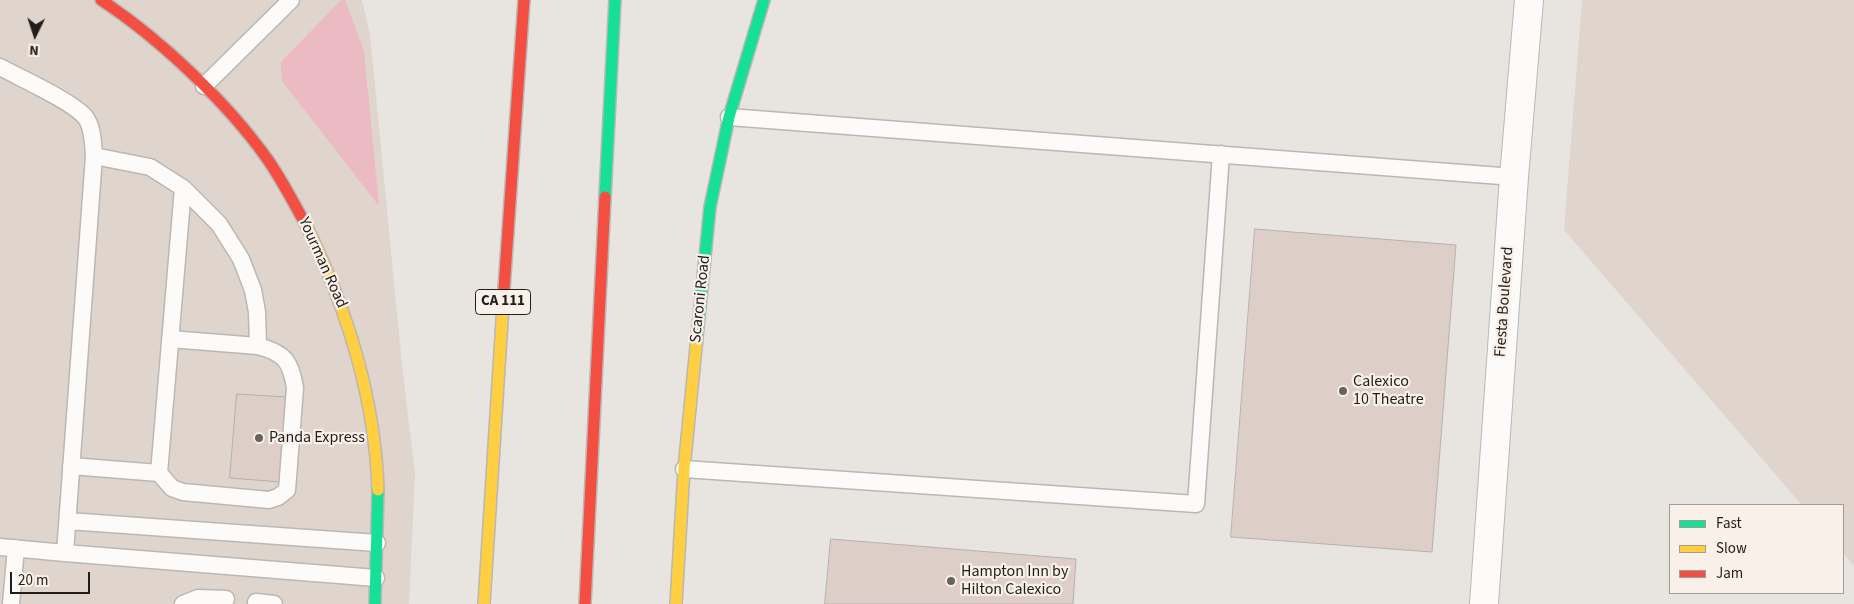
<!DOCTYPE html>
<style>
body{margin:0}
#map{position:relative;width:1854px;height:604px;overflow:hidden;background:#e8e4e0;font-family:"Source Sans 3",sans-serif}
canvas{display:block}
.legend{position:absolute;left:1669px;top:504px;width:175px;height:90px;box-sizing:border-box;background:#f9f1e9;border:1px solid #a29c96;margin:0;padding:6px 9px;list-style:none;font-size:15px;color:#201d1a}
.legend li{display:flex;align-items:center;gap:10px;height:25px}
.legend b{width:25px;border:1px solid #a29c96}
.north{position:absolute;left:10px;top:10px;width:50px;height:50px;-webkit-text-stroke:4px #f9f1e9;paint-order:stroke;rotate:184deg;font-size:14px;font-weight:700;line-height:20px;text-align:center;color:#201d1a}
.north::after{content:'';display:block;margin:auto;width:18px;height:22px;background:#201d1a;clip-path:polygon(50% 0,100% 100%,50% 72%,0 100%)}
.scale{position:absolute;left:10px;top:572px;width:80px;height:22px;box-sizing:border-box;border:2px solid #201d1a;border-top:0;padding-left:6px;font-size:15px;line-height:18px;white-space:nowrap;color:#201d1a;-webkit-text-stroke:4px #f9f1e9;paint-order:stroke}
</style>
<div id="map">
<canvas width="1854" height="604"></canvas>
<ul class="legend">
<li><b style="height:6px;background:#16e098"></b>Fast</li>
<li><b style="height:6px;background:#ffcf43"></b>Slow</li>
<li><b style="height:6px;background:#f24e42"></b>Jam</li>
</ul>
<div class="north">N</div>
<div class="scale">20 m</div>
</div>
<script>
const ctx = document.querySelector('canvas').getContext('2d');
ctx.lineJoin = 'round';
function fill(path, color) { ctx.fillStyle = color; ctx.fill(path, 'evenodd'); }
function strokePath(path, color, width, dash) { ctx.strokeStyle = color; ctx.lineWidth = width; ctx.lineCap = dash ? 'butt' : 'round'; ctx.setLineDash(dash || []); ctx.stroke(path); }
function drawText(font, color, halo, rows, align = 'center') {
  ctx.font = font + ' "Source Sans 3",sans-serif'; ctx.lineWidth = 4.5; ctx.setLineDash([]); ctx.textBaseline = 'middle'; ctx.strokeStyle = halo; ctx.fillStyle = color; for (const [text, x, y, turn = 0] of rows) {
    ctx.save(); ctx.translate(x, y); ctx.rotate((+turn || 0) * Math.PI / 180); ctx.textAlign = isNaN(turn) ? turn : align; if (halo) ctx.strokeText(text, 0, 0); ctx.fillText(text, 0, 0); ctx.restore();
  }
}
fill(new Path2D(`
 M 0,0 L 362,0 L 370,34 L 402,365 L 415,474 L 409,604 L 0,604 Z
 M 1582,0 L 1854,0 L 1854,566 L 1843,553 L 1843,505 L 1802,505 L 1564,230 Z`), '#dfd5cd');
fill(new Path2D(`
 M 341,0 L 345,0 L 364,51 L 379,206 L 282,81 L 281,62 Z`), '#ebbac2');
const building = new Path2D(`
 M 1255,229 L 1456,245 L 1432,552 L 1231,537 Z
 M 237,394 L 287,397 L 281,482 L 230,478 Z
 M 831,539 L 1076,559 L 1073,604 L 825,604 Z`);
fill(building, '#decec8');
strokePath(building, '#b4b1ae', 1);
const lane = new Path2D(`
 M 0,67 C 20,78 74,102 86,118 C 93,128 93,144 94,156 L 65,553 L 0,547
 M 204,86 L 291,0
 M 729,117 L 1514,177
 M 94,156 L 150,167 L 183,188 L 219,224 L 241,259 L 253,290 L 257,312 L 258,346
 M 170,339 L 258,346 C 285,353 291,362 295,388 L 287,490 L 278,497 L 269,500 L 183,492 L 172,488 L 159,473 L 183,188
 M 71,466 L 159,473
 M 684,469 L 1196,504 L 1221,154
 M 68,521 L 377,543
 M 65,553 L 376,578
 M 256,602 L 274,604
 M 11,604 L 16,548
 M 183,604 L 198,598 L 226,599`);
const street = new Path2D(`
 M 1484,604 L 1514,177 L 1529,0`);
const fast = new Path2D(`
 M 605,197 L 615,0
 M 697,337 L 710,207 L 729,117 L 764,0
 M 375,604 L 378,490`);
const slow = new Path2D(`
 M 305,223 C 346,306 375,396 378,490
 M 484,604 L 504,289
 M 676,604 L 684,469 L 697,337`);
const jam = new Path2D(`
 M 101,0 C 159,38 228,103 268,160 C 282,180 293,202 305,223
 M 504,289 L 524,0
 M 585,604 L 605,197`);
strokePath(lane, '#bab7b4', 19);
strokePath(street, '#bab7b4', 30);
strokePath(fast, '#bab7b4', 14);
strokePath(slow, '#bab7b4', 14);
strokePath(jam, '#bab7b4', 14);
strokePath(lane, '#fcfbfa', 16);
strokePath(street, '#fcfbfa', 28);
strokePath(fast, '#16e098', 11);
strokePath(slow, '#ffcf43', 11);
strokePath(jam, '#f24e42', 11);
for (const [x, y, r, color] of [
 [1343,391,5,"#66635f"],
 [259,438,5,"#66635f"],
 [951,581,5,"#66635f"]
]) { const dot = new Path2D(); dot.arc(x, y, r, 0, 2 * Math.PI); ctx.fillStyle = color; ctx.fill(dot); strokePath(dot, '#f9f1e9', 2); }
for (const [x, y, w] of [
 [503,302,55]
]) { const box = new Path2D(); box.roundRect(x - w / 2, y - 12.5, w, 25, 4); ctx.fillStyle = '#f9f1e9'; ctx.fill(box); strokePath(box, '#201d1a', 1); }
drawText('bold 15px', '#201d1a', null, [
 ["CA 111",503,302]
]);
drawText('16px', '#201d1a', '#f9f1e9', [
 ["Yourman Road",322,263,66],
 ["Scaroni Road",701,299,-84],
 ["Fiesta Boulevard",1505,302,-86]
]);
drawText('16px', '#201d1a', '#f9f1e9', [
 ["Calexico",1353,382],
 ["10 Theatre",1353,400],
 ["Panda Express",269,438],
 ["Hampton Inn by",961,572],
 ["Hilton Calexico",961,590]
], 'left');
</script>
